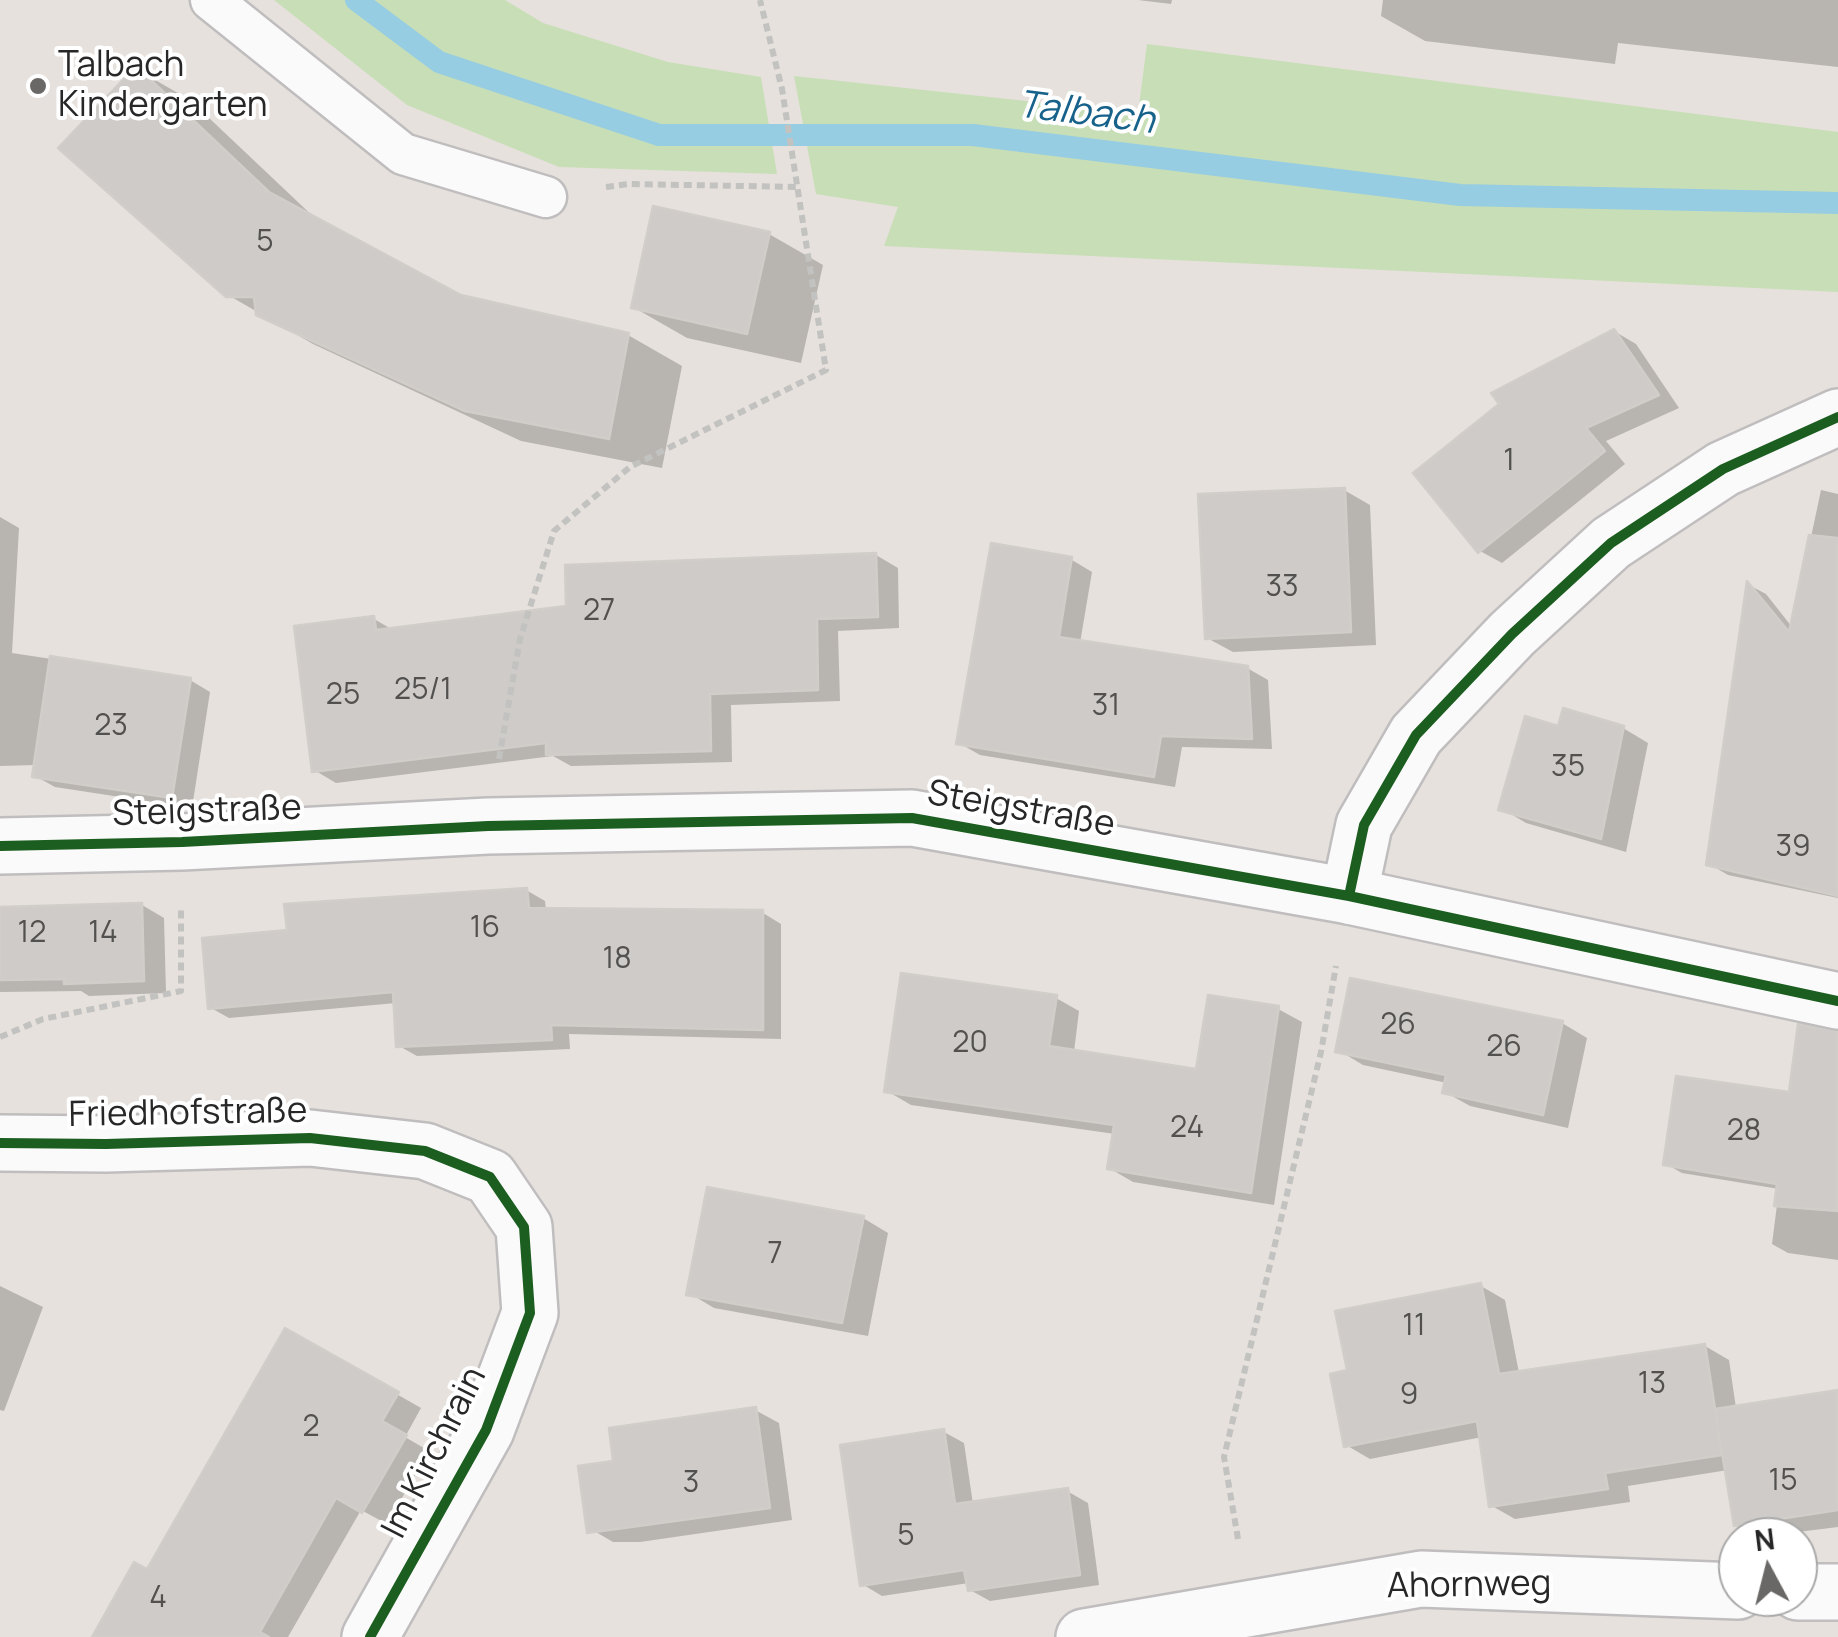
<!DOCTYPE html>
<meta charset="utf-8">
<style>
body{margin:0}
#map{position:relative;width:1838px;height:1637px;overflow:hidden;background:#e6e1dc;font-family:Manrope,sans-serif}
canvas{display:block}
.north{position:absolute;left:1718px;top:1517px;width:100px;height:100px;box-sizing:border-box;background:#fff;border:2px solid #a9a9a9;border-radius:50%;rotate:353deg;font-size:28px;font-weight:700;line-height:40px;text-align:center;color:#272727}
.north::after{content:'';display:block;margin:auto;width:35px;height:45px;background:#6a6866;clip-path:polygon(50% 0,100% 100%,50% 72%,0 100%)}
</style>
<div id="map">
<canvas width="1838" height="1637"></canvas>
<div class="north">N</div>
</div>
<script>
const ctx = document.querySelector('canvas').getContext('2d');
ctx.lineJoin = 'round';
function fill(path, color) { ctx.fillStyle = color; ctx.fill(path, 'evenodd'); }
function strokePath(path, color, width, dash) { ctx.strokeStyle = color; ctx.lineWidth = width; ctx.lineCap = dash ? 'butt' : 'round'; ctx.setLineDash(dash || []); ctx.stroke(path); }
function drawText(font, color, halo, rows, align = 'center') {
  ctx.font = font + ' Manrope,sans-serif'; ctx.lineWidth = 8; ctx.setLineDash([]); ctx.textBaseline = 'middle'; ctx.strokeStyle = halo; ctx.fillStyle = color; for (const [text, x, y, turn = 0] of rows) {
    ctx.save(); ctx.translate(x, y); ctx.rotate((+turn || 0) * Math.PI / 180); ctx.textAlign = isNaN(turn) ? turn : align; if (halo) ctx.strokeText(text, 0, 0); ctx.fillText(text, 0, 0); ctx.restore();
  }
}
fill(new Path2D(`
 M 274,0 L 505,0 L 543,23 L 668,62 L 761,77 L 777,174 L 559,167 L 407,105 Z
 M 1147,44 L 1838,132 L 1838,292 L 884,246 L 898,207 L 816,194 L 794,76 L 1138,113 Z`), '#c8deb7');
fill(new Path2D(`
 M 1138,0 L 1172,0 L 1171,4 Z
 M 1383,0 L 1838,0 L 1838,67 L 1618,43 L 1615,64 L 1425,41 L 1381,16 Z
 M 136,69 L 190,100 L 318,221 L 460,297 L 628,335 L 682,366 L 662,468 L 521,441 L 313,344 L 228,295 Z
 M 769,234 L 823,265 L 801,363 L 687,338 L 633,307 Z
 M 1614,331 L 1636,344 L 1679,408 L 1606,441 L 1625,464 L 1502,563 L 1480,551 Z
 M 1344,490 L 1370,505 L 1376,645 L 1233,652 L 1207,638 Z
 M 1821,490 L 1838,494 L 1838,898 L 1728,875 L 1709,864 L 1749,585 L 1766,594 L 1792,627 Z
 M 0,517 L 19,528 L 12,653 L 190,680 L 210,692 L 192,808 L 55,787 L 35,776 L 36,765 L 0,766 Z
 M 993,546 L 1072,560 L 1092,572 L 1080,643 L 1247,668 L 1268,680 L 1272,749 L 1182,747 L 1175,787 L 980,755 L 959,743 Z
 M 876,555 L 898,568 L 899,628 L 838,631 L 840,701 L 731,705 L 732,762 L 571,766 L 553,756 L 336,783 L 314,770 L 374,619 L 393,630 L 569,608 Z
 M 1623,728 L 1648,743 L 1626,852 L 1526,823 L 1501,808 L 1560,730 Z
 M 526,890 L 545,901 L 546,911 L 763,913 L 781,924 L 781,1039 L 569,1034 L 570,1049 L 417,1056 L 399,1046 L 396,1003 L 229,1018 L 211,1008 L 289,933 L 287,906 Z
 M 142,905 L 164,918 L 166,993 L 89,996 L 81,991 L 0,992 L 0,909 Z
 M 1056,998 L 1079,1011 L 1074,1052 L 1198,1071 L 1278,1009 L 1302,1022 L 1274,1205 L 1133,1182 L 1109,1168 L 1115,1134 L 911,1105 L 887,1091 Z
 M 1562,1023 L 1587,1038 L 1568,1128 L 1470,1106 L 1445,1092 L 1447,1083 L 1363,1065 L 1338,1050 Z
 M 1838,1100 L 1838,1260 L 1788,1253 L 1772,1244 L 1779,1189 L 1682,1173 L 1666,1164 Z
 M 863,1218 L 888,1233 L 868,1336 L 714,1308 L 689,1293 Z
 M 0,1286 L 43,1307 L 4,1411 L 0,1410 Z
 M 1481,1286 L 1505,1300 L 1519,1373 L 1705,1346 L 1729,1360 L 1736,1408 L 1838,1393 L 1838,1527 L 1758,1537 L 1736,1525 L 1728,1470 L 1628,1486 L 1630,1502 L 1515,1519 L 1492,1506 L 1482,1437 L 1370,1459 L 1346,1445 L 1350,1372 Z
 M 286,1331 L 421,1408 L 405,1437 L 429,1451 L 387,1524 L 361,1510 L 288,1637 L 95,1637 L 148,1572 Z
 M 755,1410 L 779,1423 L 792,1520 L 640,1542 L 613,1542 L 589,1528 L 615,1463 Z
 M 944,1432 L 964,1443 L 973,1504 L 1067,1491 L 1088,1503 L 1099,1585 L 990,1601 L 970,1590 L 969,1583 L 882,1596 L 862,1584 Z`), '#0003');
strokePath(new Path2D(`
 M 356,0 L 439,62 L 659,135 L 973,135 L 1460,195 L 1838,203`), '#96cde2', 22);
const building = new Path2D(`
 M 136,66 L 269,192 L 461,295 L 629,333 L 609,439 L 465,411 L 256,315 L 254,297 L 226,297 L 58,148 Z
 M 653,206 L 770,232 L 747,334 L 631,308 Z
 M 1614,329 L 1659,395 L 1586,428 L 1605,451 L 1478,553 L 1413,473 L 1499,404 L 1491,393 Z
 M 1345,488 L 1351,632 L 1205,639 L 1198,494 Z
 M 1809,535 L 1838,538 L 1838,896 L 1706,865 L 1747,581 L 1789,632 Z
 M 991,543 L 1072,557 L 1059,637 L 1248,666 L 1252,739 L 1161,736 L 1154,777 L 956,744 Z
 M 876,553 L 878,617 L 817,619 L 818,690 L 710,694 L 711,751 L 546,755 L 546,743 L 312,772 L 294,626 L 374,616 L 376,630 L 566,606 L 565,565 Z
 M 50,656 L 191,678 L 172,798 L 32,777 Z
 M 1563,708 L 1624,726 L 1601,839 L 1498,810 L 1525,716 L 1558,726 Z
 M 527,888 L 529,908 L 763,910 L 763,1030 L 551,1025 L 552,1040 L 396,1047 L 393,992 L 208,1009 L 202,938 L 287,930 L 284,904 Z
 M 142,903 L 144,981 L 64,984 L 64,979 L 0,980 L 0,907 Z
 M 901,973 L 1057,995 L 1049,1046 L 1196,1069 L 1208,995 L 1279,1006 L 1251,1193 L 1107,1169 L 1114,1125 L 884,1092 Z
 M 1350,978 L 1563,1021 L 1543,1115 L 1442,1093 L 1446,1075 L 1335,1052 Z
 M 1798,1024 L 1838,1031 L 1838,1211 L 1774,1206 L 1777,1184 L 1663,1165 L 1676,1076 L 1789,1092 Z
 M 707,1187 L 864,1216 L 842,1323 L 686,1295 Z
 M 1481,1283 L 1499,1374 L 1705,1344 L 1722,1455 L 1605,1473 L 1608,1489 L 1489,1507 L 1477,1421 L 1344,1447 L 1330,1374 L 1347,1370 L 1335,1311 Z
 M 285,1328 L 399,1392 L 382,1421 L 407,1435 L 362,1513 L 336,1498 L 260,1632 L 269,1637 L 92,1637 L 134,1562 L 147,1569 Z
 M 1838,1390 L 1838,1510 L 1734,1526 L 1715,1409 Z
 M 756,1407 L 770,1508 L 587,1533 L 578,1466 L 613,1461 L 609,1428 Z
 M 944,1429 L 955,1504 L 1068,1488 L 1080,1575 L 968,1591 L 964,1570 L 860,1586 L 840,1445 Z`);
fill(building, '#cecbc8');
strokePath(building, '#d1cdc9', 2.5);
const service = new Path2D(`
 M 211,0 L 403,154 L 546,197`);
const minor = new Path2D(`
 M 1349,896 L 1364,825 L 1416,735 L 1512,634 L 1611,543 L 1723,469 L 1838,417
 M 0,1143 L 106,1144 L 310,1138 L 425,1151 L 490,1177 L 524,1227 L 530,1313 L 486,1430 L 370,1637
 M 1798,1592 L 1838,1592
 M 1084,1637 L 1421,1579 L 1738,1591`);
const tertiary = new Path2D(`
 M 0,846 L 182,842 L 488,826 L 912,818 L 1349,896 L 1838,1001`);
strokePath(service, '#bfbdbe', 45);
strokePath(minor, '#bfbdbe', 60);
strokePath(tertiary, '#bfbdbe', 60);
strokePath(new Path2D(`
 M 606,187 L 628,184 L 800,187
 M 499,759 L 520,639 L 554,531 L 630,467 L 826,370 L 782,89 L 760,0
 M 0,1037 L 43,1019 L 181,991 L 181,910
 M 1238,1539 L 1224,1457 L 1321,1052 L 1336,966`), '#c2c2c1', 6, [8, 5]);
strokePath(service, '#fbfafa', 40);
strokePath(minor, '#fbfafa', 55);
strokePath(tertiary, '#fbfafa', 55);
strokePath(new Path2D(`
 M 0,846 L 182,842 L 488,826 L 912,818 L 1349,896 L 1838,1001
 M 1349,896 L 1364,825 L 1416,735 L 1512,634 L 1611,543 L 1723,469 L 1838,417
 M 0,1143 L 106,1144 L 310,1138 L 425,1151 L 490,1177 L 524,1227 L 530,1313 L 486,1430 L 370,1637`), '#1b5e20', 10);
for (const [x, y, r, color] of [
 [38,86,10,"#6a6866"]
]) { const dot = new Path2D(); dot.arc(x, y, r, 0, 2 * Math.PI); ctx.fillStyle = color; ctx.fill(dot); strokePath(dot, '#fff', 4); }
drawText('30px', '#525150', null, [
 ["5",265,243],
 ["1",1509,462],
 ["33",1282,588],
 ["27",599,612],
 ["25/1",423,691],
 ["25",343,696],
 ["31",1106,707],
 ["23",111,727],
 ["35",1568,768],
 ["39",1793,848],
 ["16",485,929],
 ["12",32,934],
 ["14",103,934],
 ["18",617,960],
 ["26",1398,1026],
 ["20",970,1044],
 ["26",1504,1048],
 ["24",1187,1129],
 ["28",1744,1132],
 ["7",775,1255],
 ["11",1414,1327],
 ["13",1652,1385],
 ["9",1409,1396],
 ["2",311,1428],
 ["15",1783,1482],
 ["3",691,1484],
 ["5",906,1537],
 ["4",158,1599]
]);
drawText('35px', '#272727', '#fff', [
 ["Talbach",58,66],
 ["Kindergarten",58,106]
], 'left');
drawText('35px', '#272727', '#fff', [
 ["Steigstraße",1021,810,10],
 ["Steigstraße",207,812,-2],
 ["Friedhofstraße",188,1114,-1],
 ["Im Kirchrain",435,1453,-63],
 ["Ahornweg",1469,1586,-1]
]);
drawText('italic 38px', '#17628b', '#fff', [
 ["Talbach",1086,114,7]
]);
</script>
